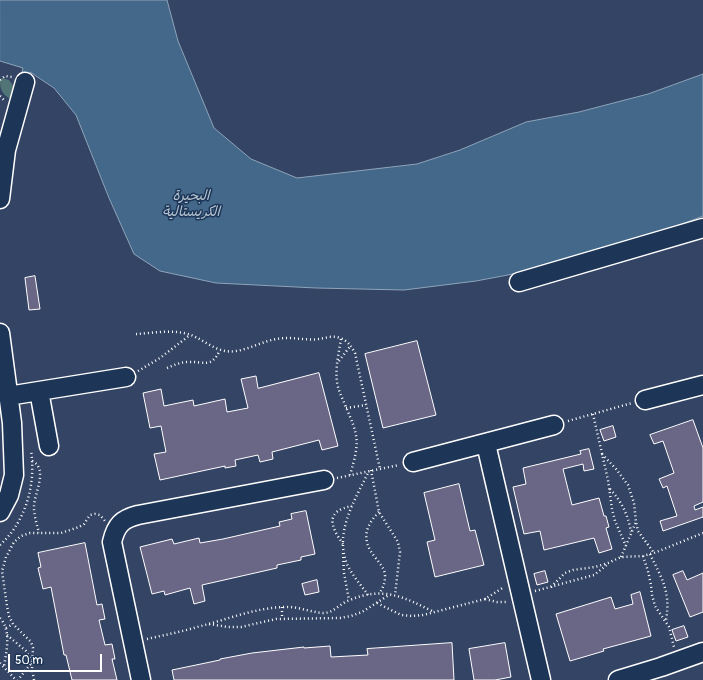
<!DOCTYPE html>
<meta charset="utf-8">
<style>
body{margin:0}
#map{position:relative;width:703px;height:680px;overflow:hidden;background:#344465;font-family:Pangolin,sans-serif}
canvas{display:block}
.scale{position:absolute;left:8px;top:654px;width:94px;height:18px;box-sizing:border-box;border:2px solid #fff;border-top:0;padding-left:5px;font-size:12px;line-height:14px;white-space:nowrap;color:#fff;-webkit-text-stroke:3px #1d3557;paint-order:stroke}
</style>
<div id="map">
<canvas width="703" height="680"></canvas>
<div class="scale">50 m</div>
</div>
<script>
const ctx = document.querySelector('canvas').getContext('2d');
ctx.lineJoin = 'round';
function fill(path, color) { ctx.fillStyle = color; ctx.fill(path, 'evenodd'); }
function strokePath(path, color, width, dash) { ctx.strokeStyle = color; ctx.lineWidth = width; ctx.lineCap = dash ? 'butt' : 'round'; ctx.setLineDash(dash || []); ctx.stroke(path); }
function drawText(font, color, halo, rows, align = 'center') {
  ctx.font = font + ' Pangolin,"Playpen Sans Arabic",sans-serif'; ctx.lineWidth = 3; ctx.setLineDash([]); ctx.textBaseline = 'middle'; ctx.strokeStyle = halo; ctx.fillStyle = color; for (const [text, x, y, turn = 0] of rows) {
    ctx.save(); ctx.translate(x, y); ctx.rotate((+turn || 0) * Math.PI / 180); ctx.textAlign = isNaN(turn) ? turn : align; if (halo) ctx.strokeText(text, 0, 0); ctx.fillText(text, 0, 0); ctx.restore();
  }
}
fill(new Path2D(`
 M 2,78 L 9,80 L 14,87 L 11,99 C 2,95 0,89 0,80 Z`), '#517576');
const water = new Path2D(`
 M 0,0 L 167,0 L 178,41 L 214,128 L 251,159 L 297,178 L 417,164 L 460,150 L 526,122 L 579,112 L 648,94 L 703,74 L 703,216 L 646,238 L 529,271 L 476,281 L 404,290 L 316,288 L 216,283 L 160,271 L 134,254 L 109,198 L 76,115 L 54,88 L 30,72 L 27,82 L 20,80 L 23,68 L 0,61 Z`);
fill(water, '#43688a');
strokePath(water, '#8ea4b9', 1);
const building = new Path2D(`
 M 35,276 L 40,309 L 29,310 L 25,278 Z
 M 417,341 L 436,415 L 383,428 L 365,354 Z
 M 319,373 L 338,446 L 322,450 L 319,440 L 272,452 L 273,459 L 260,462 L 258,455 L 235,460 L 236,466 L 225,468 L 225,466 L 160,480 L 154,454 L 166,452 L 161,426 L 150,428 L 143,393 L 161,389 L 164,406 L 193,400 L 194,406 L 225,399 L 227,412 L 248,408 L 241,379 L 256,376 L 258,388 Z
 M 693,420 L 703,448 L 703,502 L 694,506 L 695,510 L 703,507 L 703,517 L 663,531 L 660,521 L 677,516 L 667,486 L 663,488 L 659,479 L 674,473 L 663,441 L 654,444 L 650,435 Z
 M 613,426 L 616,437 L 604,441 L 600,430 Z
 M 589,449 L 594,469 L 584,471 L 583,464 L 563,469 L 572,505 L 599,498 L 604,516 L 606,516 L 609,527 L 606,528 L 612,549 L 599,553 L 594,538 L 544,550 L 540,531 L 524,534 L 513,487 L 526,484 L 523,468 L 581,454 L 580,451 Z
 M 459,484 L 470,531 L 475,530 L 484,565 L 435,577 L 427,542 L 435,540 L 424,493 Z
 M 306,511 L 315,554 L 301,557 L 301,560 L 277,565 L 277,568 L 202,585 L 205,601 L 194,604 L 190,588 L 165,595 L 164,591 L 152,594 L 140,547 L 172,539 L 174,544 L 199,538 L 200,543 L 223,539 L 280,526 L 279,522 L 292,519 L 291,514 Z
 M 85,543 L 97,605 L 102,604 L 105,619 L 99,620 L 105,645 L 112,644 L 115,659 L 112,659 L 117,680 L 72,680 L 66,655 L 64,655 L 51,587 L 43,589 L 38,568 L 41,567 L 38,553 Z
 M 545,571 L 548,582 L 537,585 L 534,574 Z
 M 683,571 L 687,580 L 703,573 L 703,612 L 690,617 L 673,575 Z
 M 317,580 L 319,592 L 305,595 L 302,584 Z
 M 640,592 L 651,636 L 603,649 L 604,651 L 570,661 L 556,614 L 611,597 L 615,609 L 633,604 L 631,595 Z
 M 684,626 L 688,637 L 676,641 L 672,630 Z
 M 452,643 L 454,680 L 174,680 L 172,670 L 220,660 L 220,659 L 252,653 L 304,647 L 304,648 L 330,646 L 331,657 L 368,655 L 367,649 Z
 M 505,643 L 511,677 L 495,680 L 474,680 L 469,649 Z`);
fill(building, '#6a6686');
strokePath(building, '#fff', 1);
const minor = new Path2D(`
 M 0,199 L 6,150 L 25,82
 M 519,282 L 703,228
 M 0,333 L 12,423 L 14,475 L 9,495 L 0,512
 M 39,391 L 49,446
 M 8,396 L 126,377
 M 645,400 L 703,385
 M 486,444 L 541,680
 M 413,462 L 554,425
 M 141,680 L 112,542 C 116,525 122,519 138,515 L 324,480
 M 618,680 L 661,667 L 703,652`);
strokePath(minor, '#fff', 21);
strokePath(new Path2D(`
 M 0,80 L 5,76 L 12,77
 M 0,96 L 5,101
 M 136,334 C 153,333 175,329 191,335 C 206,341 218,354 236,351 C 250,349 263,341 277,339 C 291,336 305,341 319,339 C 326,338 333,335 340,338 C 348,341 351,346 355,353 L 380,469
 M 341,339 C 339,352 335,368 337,382 C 338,390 342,397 345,405 C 359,437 360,441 350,475
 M 339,361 L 351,345
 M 167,368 C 174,365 181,362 188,362 C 204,361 211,369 220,350
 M 138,371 L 160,358 L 190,335
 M 346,408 L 366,405
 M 593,414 L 608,480 L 612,509 L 615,521 L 626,546
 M 568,421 L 632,403
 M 602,454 L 616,469 L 628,485 L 634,503 L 636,522 L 638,531 L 654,553
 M 32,461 C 49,469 34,493 34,507 C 34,516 37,525 39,533
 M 371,470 L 379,512 L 398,542 L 400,552 L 395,595
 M 337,478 L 399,465
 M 610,489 C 622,502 628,515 631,532
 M 379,512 C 365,526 361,540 375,557 C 379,563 385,568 385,576 C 385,583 383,588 379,594
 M 343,544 C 330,526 325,511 352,506
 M 0,545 C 26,521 36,485 31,450
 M 343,553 L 344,573 L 349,600
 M 650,554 C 662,579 671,592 666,620
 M 643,556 L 648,571 L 651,585 L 652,595 L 655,606 L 669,627 L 674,647
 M 621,557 L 636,522
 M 551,587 L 565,573 L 573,570 L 595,567 L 608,563 L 621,557 L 643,556 L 654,553 L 703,533
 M 535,591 L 594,575 L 608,564
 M 368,595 C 361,585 352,575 347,564 C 334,532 355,500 369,471
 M 485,599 L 497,602 L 508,602
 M 377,603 L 401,615 L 412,616 L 423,615 L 485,599 L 504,587
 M 282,607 L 282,619
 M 0,618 C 12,631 6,652 4,667
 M 209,624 L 228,627 L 241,627 L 276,619 L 340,618 L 351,616 L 362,612 L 389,595
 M 6,628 L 13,624
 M 7,635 L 26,651 L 32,662 L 18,680
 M 147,639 C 164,635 181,632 197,627 C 226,620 254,608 284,607 C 297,606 309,612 323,613 C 334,613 340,603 350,600 C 383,586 404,597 434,612
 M 0,663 L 16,680
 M 34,680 L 32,669 L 33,648 L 31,642 L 13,624 L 9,616 L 7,606 L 2,571 L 6,557 L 14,542 L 21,536 L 30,533 L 61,533 L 79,527 L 84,524 L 90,515 L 95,514 L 100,515 L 105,521`), '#fff', 2.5, [1, 3]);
strokePath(minor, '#1d3557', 18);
drawText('italic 14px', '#b4c3d0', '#1d3557', [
 ["البحيرة",191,196],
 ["الكريستالية",191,212]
]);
</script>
